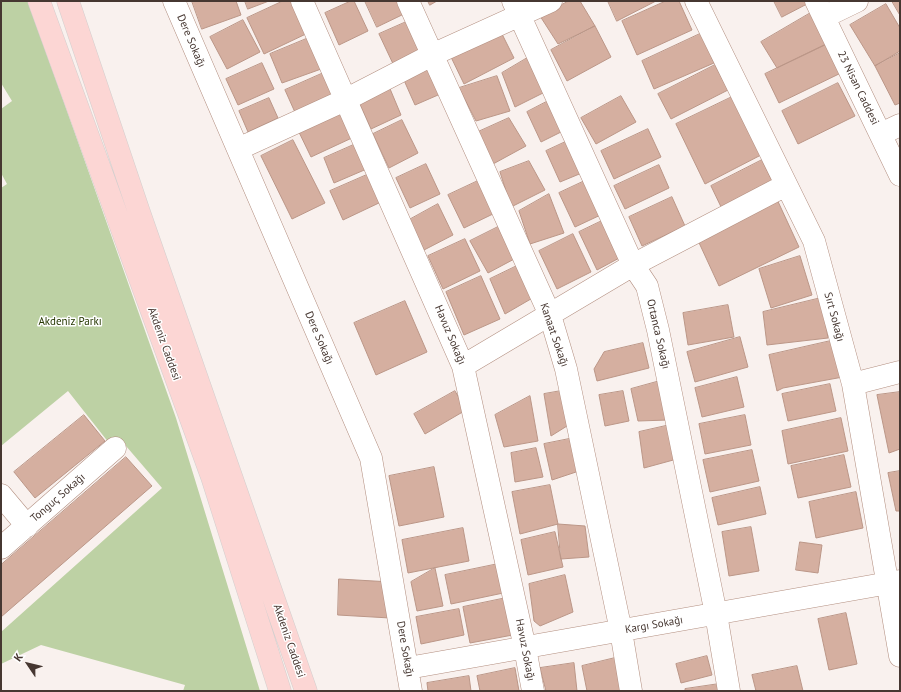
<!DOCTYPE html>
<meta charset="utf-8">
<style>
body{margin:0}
#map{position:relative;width:901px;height:692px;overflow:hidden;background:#f9f1ee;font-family:"PT Sans",sans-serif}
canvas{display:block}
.frame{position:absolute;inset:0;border:2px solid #463731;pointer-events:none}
.north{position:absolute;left:8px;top:644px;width:40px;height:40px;-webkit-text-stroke:3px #fff;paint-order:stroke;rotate:305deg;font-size:11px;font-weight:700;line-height:16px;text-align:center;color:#463731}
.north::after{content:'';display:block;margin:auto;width:14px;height:18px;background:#463731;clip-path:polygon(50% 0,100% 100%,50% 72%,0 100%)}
</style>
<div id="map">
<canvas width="901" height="692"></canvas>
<div class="frame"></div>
<div class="north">K</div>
</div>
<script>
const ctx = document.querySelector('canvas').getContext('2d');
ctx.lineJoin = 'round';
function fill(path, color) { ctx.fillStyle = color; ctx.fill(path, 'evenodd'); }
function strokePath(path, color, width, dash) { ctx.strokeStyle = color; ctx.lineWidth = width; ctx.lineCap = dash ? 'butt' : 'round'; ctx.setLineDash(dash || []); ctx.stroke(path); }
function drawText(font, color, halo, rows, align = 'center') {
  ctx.font = font + ' "PT Sans",sans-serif'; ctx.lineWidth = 3; ctx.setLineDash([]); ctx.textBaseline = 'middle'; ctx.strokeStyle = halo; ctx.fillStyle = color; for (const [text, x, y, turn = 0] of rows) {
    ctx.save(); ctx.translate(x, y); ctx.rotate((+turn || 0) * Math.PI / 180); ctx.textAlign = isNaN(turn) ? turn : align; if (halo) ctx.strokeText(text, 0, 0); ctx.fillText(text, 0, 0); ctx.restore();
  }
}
fill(new Path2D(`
 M 1,1 L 28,1 L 176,418 L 260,691 L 183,691 L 185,685 L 41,645 L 1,664 L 1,632 L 162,488 L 120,439 L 109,443 L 68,391 L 1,446 L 1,188 L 7,184 L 1,173 L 1,109 L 12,101 L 1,83 Z`), '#bdd1a4');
const building = new Path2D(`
 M 192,1 L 236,1 L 241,15 L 202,29 Z
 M 245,1 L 269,1 L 248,9 Z
 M 283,1 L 296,1 L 310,32 L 264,54 L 247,18 Z
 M 351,1 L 354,1 L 368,31 L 339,45 L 325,13 Z
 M 365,1 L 400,1 L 406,13 L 377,27 Z
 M 428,1 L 437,1 L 430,5 Z
 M 569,1 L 580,1 L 595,26 L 558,44 L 540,16 Z
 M 608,1 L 656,1 L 617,21 Z
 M 666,1 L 679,1 L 692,30 L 637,55 L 622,21 Z
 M 774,1 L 805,1 L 807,4 L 782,17 Z
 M 892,1 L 900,1 L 900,15 Z
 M 886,4 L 900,28 L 900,51 L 875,66 L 850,25 Z
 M 814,11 L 829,43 L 777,68 L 761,42 Z
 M 413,19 L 428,53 L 395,68 L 379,34 Z
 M 243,20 L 260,52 L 227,69 L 210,37 Z
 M 595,26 L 611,57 L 567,81 L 551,50 Z
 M 500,30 L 514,58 L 464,84 L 450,55 Z
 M 702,33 L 714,63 L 654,89 L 642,61 Z
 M 311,37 L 324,68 L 282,83 L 270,54 Z
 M 829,43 L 843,72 L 779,103 L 765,74 Z
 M 900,53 L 900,103 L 895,105 L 875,66 Z
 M 529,57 L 545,92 L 515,107 L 502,73 Z
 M 262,63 L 274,89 L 238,105 L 226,79 Z
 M 433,65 L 445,92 L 415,105 L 403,78 Z
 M 715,65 L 728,90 L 671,119 L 658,94 Z
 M 328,71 L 342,100 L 298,119 L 285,90 Z
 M 497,76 L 510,111 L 476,121 L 459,88 Z
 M 838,83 L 855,116 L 798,144 L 782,111 Z
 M 388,84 L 401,115 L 371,129 L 357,98 Z
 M 621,96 L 636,122 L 596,144 L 581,118 Z
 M 732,97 L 761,155 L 705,184 L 676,124 Z
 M 269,98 L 278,118 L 248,132 L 239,111 Z
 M 554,98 L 563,131 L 541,142 L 527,112 Z
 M 340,106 L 354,137 L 311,157 L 296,126 Z
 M 509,118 L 526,146 L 493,164 L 478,132 Z
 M 402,120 L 418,153 L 389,168 L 373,134 Z
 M 648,129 L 661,157 L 614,179 L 601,151 Z
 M 574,138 L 589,170 L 560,182 L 546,151 Z
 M 293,140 L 325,203 L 292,219 L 261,156 Z
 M 358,143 L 369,168 L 334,183 L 324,158 Z
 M 762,160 L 774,185 L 723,211 L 711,186 Z
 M 529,161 L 545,190 L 511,207 L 500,172 Z
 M 426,164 L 440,194 L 410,208 L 396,178 Z
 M 659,165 L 669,188 L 625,209 L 614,186 Z
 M 369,174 L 381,202 L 343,220 L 330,191 Z
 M 591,178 L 607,212 L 575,227 L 559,193 Z
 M 480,180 L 495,213 L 464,228 L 448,195 Z
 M 549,194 L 564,233 L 530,244 L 519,211 Z
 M 775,195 L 799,247 L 719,286 L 695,234 Z
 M 672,197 L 685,226 L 642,246 L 629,217 Z
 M 438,204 L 453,235 L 424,250 L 409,220 Z
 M 606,219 L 623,256 L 597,270 L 579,232 Z
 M 504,224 L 518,257 L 488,273 L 470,241 Z
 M 573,234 L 591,272 L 557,289 L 539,251 Z
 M 465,239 L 480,271 L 443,289 L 428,256 Z
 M 800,256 L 812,295 L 771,308 L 759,269 Z
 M 521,264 L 536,296 L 505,314 L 490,279 Z
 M 481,276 L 500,319 L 464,335 L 446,292 Z
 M 821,298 L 828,338 L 767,345 L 763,312 Z
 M 405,301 L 427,352 L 376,375 L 354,323 Z
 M 728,305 L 734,337 L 688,345 L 683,313 Z
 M 740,337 L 748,367 L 695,382 L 687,352 Z
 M 835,340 L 843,377 L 783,388 L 777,391 L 769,355 Z
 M 643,343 L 649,368 L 597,381 L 594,369 L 604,352 Z
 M 737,377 L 744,407 L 702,417 L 695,388 Z
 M 660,381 L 668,420 L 638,421 L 631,389 Z
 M 830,384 L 836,411 L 788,421 L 782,394 Z
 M 455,391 L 466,410 L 425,434 L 414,414 Z
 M 561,391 L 567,426 L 551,436 L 544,394 Z
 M 623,391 L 629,421 L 605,426 L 599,395 Z
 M 900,392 L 900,449 L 889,453 L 877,395 Z
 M 530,396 L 538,441 L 504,447 L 495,415 Z
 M 84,415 L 105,441 L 35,498 L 14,472 Z
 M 745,415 L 751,445 L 705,454 L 699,424 Z
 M 841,418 L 848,451 L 788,464 L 782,431 Z
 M 670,425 L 677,459 L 644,468 L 639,432 Z
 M 574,438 L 582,470 L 552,480 L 544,444 Z
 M 536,448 L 543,477 L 515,482 L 511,453 Z
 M 752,450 L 759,481 L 710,492 L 703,460 Z
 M 844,455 L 851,487 L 798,498 L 791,466 Z
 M 126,457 L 152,486 L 1,617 L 1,565 Z
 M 434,467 L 444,517 L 399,526 L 389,476 Z
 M 900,471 L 900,511 L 896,511 L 888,473 Z
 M 550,485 L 558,524 L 520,534 L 512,492 Z
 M 760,487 L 766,514 L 718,525 L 712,498 Z
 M 856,492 L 863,528 L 816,538 L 809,502 Z
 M 558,524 L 585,526 L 589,557 L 561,559 Z
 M 751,527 L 759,571 L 729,576 L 722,532 Z
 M 463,528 L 469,561 L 408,573 L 402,540 Z
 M 555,532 L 563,567 L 528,575 L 521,540 Z
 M 800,542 L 822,545 L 818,573 L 796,570 Z
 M 503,563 L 508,592 L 451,604 L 445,575 Z
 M 435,568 L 443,606 L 417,611 L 411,582 Z
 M 565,575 L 573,612 L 540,626 L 534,621 L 529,584 Z
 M 339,579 L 391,582 L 390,618 L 338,615 Z
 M 511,597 L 518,634 L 470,643 L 463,607 Z
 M 459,609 L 464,635 L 421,644 L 416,617 Z
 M 846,613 L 857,664 L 829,670 L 818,619 Z
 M 707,656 L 712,675 L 681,683 L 676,664 Z
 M 615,658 L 621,691 L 587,691 L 582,666 Z
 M 574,663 L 577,691 L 546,691 L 540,668 Z
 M 797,666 L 803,691 L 756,691 L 752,675 Z
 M 515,668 L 519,691 L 480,691 L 477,676 Z
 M 469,676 L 471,691 L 428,691 L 427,683 Z
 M 719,684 L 720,691 L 685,691 L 685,689 Z`);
fill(building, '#d5afa0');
strokePath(building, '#bb9687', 1);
const minor = new Path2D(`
 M 174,1 L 371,458 L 411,691
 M 302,1 L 463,366 L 525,648 L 533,691
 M 408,1 L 550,315 L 566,369 L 621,631 L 631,691
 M 513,1 L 633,265 L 647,286 L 658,330 L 716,614 L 729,691
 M 696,1 L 814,241 L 853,384 L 900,656
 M 816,1 L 900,175
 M 824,17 L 857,1
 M 881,134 L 900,125
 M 238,149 L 345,100 L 432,55 L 551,1
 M 463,366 L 633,265 L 786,185
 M 853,384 L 900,372
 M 1,495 L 27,526
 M 1,548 L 115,448
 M 408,668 L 900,581`);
const major = new Path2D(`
 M 39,1 L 212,477 L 280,691
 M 68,1 L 139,212 L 306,691`);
strokePath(minor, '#b38f80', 23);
strokePath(major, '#d3cfce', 23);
strokePath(minor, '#fff', 22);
strokePath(major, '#fcd6d4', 22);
drawText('11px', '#463731', '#fff', [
 ["Dere Sokağı",191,41,67],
 ["23 Nisan Caddesi",858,88,64],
 ["Sırt Sokağı",834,317,75],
 ["Ortanca Sokağı",658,334,77],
 ["Havuz Sokağı",450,335,67],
 ["Kanaat Sokağı",554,335,71],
 ["Dere Sokağı",319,338,67],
 ["Akdeniz Caddesi",164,344,70],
 ["Tonguç Sokağı",58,498,-41],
 ["Kargı Sokağı",654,625,-10],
 ["Akdeniz Caddesi",289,641,71],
 ["Dere Sokağı",405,649,80],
 ["Havuz Sokağı",525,650,79]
]);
drawText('11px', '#253700', '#fff', [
 ["Akdeniz Parkı",70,322]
]);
</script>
